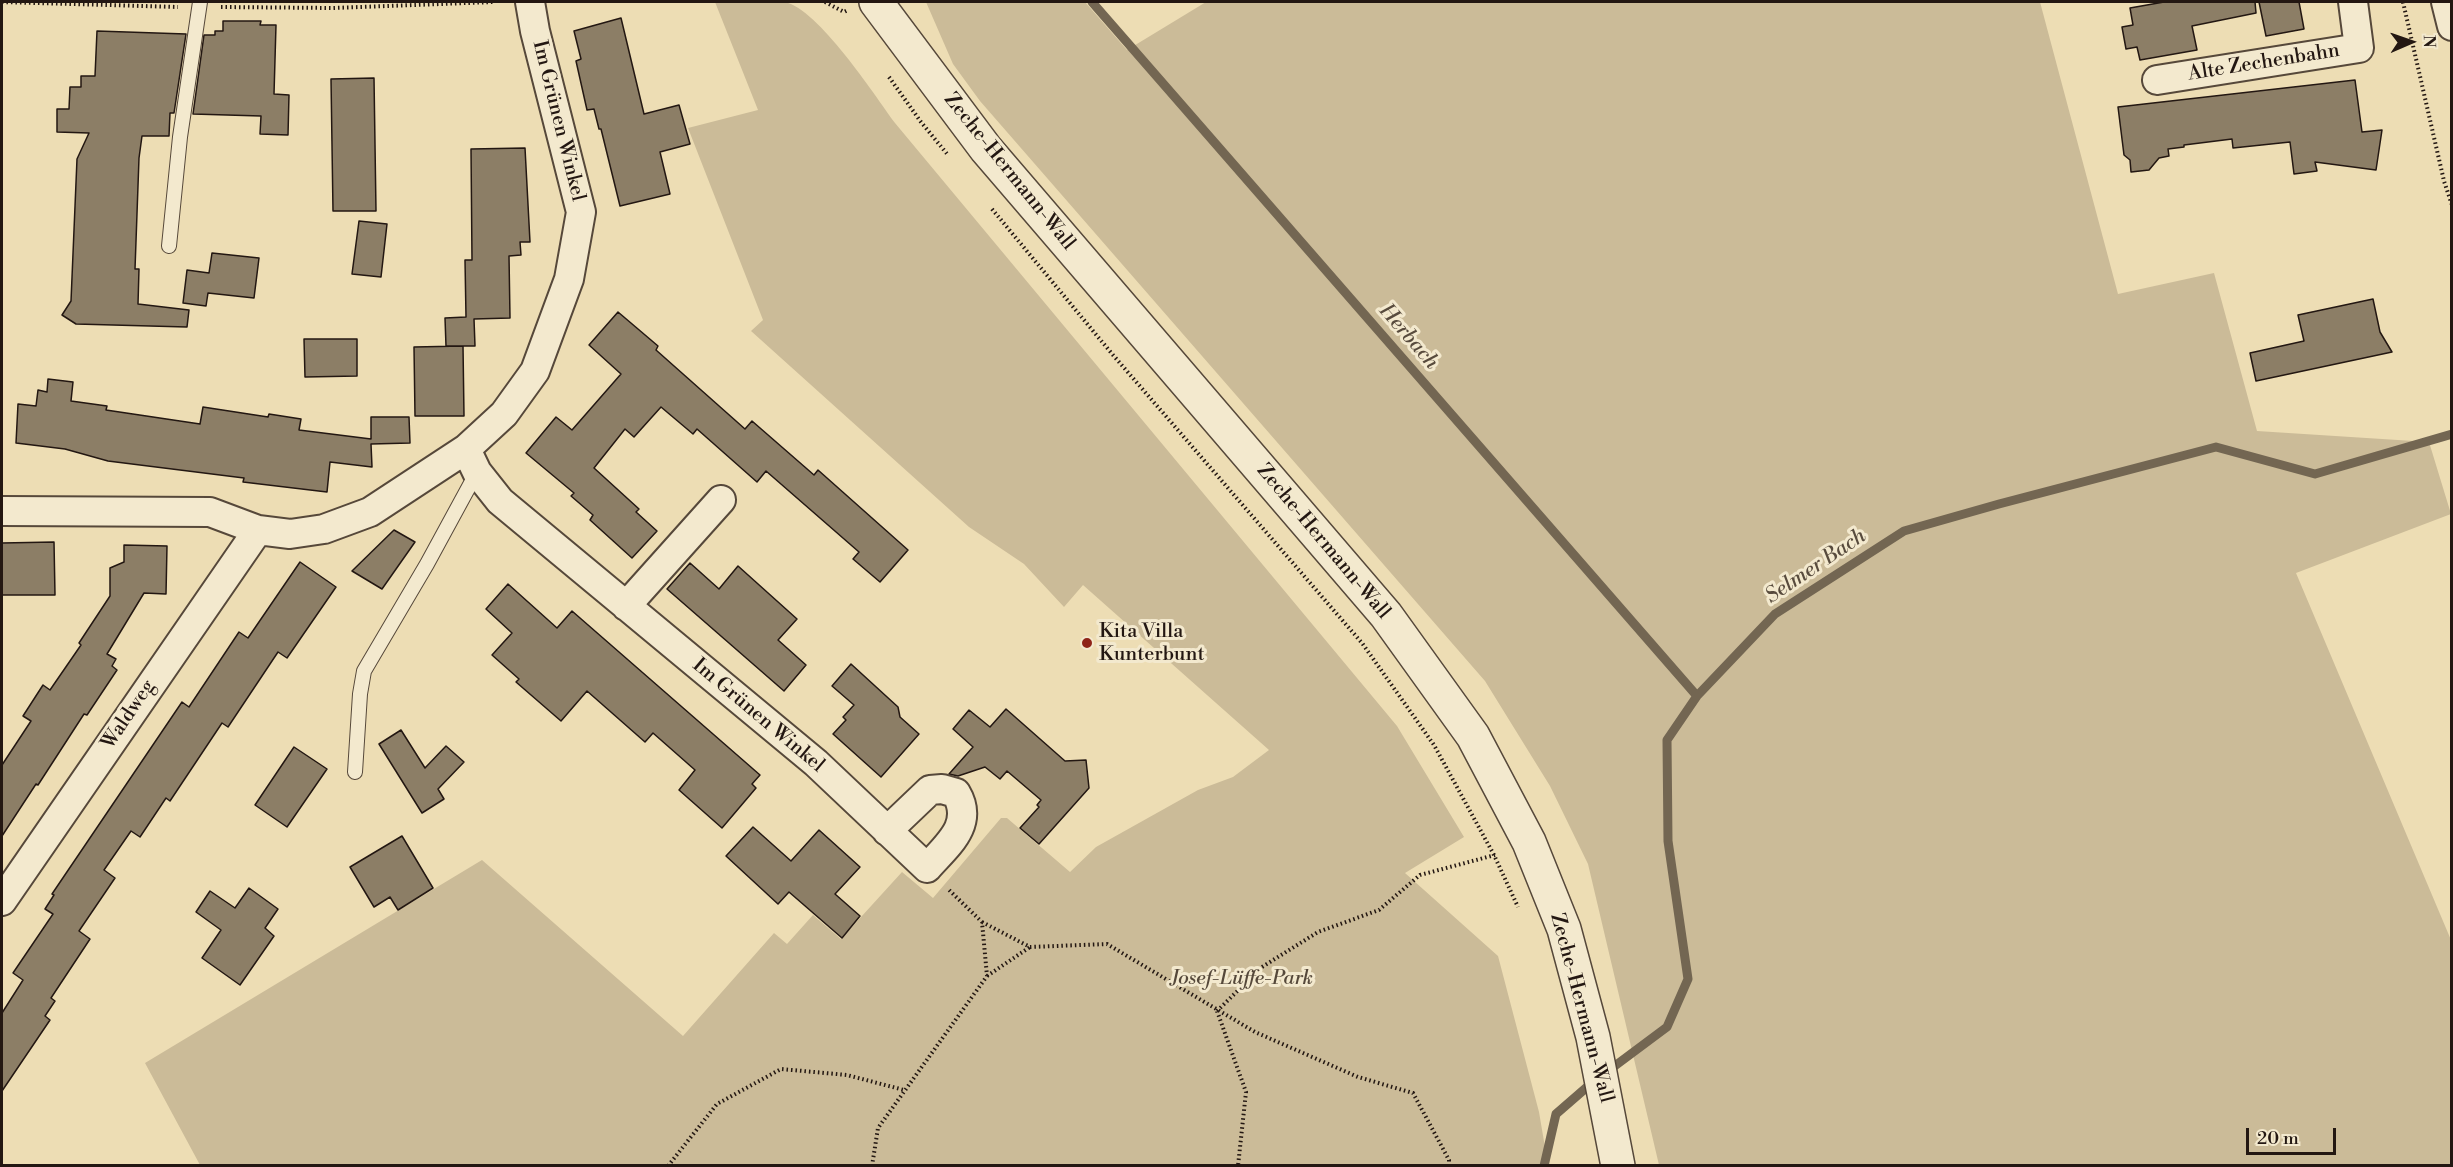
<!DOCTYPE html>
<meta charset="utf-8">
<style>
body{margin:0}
#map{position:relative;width:2453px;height:1167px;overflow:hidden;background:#edddb4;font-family:"Libre Bodoni",serif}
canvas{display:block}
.frame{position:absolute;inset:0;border:3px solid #231712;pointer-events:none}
.north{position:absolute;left:2381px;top:12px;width:60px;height:60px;-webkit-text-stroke:4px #f3e9ce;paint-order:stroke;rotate:88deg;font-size:16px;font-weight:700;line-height:24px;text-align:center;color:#231712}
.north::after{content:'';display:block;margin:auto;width:21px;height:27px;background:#231712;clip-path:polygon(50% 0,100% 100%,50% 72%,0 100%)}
.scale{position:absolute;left:2246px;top:1128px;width:90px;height:27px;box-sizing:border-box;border:3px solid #231712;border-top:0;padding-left:8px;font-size:18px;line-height:21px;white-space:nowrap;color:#231712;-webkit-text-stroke:4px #f3e9ce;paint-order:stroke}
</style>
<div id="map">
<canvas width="2453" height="1167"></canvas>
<div class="frame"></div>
<div class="north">N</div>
<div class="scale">20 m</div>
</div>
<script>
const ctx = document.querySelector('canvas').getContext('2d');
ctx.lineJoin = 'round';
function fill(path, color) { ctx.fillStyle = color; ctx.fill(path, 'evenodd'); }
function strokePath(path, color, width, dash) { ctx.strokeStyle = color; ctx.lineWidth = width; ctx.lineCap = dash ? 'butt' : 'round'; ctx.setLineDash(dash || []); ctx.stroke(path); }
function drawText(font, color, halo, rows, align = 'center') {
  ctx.font = font + ' "Libre Bodoni",serif'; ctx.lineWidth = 6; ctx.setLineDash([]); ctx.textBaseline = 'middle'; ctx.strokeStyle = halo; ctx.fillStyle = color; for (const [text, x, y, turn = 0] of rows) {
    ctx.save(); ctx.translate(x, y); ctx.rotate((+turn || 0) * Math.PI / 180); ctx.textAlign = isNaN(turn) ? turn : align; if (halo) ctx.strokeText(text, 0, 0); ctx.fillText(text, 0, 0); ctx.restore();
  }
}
fill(new Path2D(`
 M 715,2 C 733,1 769,0 785,2 C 818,9 874,94 895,123 L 1397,726 L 1464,837 L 1405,873 L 1498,956 L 1539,1112 L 1548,1165 L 200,1165 L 145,1063 L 482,860 L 683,1036 L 774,933 L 787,944 L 813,915 L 841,939 L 902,872 L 933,898 L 1001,818 L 1007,818 L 1070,872 L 1096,847 L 1198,790 L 1233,777 L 1269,750 L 1083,585 L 1064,607 L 1024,564 L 969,527 L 751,331 L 763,320 L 688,128 L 758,110 Z
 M 926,2 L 1085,2 L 1127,50 L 1206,2 L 2040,2 L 2118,294 L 2214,273 L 2257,431 L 2429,442 L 2451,514 L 2296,573 L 2451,940 L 2451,1165 L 1659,1165 L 1588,864 L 1550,786 L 1485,681 L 980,101 L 953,64 Z`), '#cbbb98');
strokePath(new Path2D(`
 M 1092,2 L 1697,696
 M 1608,1071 L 1667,1027 L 1688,979 L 1668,841 L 1667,740 L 1697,696 L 1775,614 L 1904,531 L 1999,504 L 2216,447 L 2315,474 L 2452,434
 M 1544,1166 L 1556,1114 L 1594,1081`), '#736652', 9);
const building = new Path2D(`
 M 2164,2 L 2255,2 L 2256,13 L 2192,26 L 2197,50 L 2140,60 L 2137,47 L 2126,49 L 2122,27 L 2133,25 L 2130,8 Z
 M 2259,2 L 2299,2 L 2304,29 L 2266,36 Z
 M 621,18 L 644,114 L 679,105 L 690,144 L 660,152 L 670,194 L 620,206 L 601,129 L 599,129 L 594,109 L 587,110 L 576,61 L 581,59 L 574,31 Z
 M 223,21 L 261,21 L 260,25 L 276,25 L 274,94 L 289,95 L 288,135 L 260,134 L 261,116 L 193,114 L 204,35 L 215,35 L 215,31 L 223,31 Z
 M 97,31 L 186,34 L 174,113 L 170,113 L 169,136 L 142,136 L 139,158 L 135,269 L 139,269 L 138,304 L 189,310 L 187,327 L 76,324 L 62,315 L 71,301 L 77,159 L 89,133 L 57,132 L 57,109 L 69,109 L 70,87 L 81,87 L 81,76 L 95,76 Z
 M 374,78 L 376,211 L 333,211 L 331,79 Z
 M 2355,80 L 2362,132 L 2382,130 L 2376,170 L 2315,162 L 2317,171 L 2294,174 L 2290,142 L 2233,148 L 2232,139 L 2184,145 L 2184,147 L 2168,149 L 2169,156 L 2159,158 L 2149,170 L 2131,172 L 2130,160 L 2124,155 L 2118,107 Z
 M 525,148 L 530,242 L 520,242 L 521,255 L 509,256 L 510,318 L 474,319 L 475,346 L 446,346 L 445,318 L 466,317 L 465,260 L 472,260 L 471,149 Z
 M 359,221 L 387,224 L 381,277 L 352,274 Z
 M 212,253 L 259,258 L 254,298 L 208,293 L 206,306 L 183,303 L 187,270 L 209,273 Z
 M 2373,299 L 2380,332 L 2392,352 L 2256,381 L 2250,353 L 2304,341 L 2298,315 Z
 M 618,312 L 658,346 L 656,350 L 745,429 L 752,421 L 814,475 L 818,470 L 908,550 L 880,582 L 853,559 L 859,552 L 766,471 L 757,482 L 697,429 L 693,434 L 661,407 L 634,437 L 625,429 L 594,468 L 639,509 L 636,512 L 657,531 L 632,558 L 590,520 L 593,515 L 571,496 L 574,493 L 526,453 L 556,417 L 572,430 L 621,374 L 589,345 Z
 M 304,339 L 357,339 L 357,376 L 305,377 Z
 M 463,346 L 464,416 L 415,416 L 414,347 Z
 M 48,379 L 73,382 L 71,401 L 107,406 L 106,410 L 200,424 L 203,407 L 268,417 L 269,414 L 301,419 L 299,430 L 371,439 L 371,417 L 409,417 L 410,443 L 371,444 L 372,467 L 330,462 L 327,492 L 243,482 L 244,478 L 108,461 L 65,449 L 16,443 L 18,404 L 36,406 L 38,390 L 47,392 Z
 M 394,530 L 415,542 L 382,589 L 352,571 Z
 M 54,542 L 55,595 L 2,595 L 2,543 Z
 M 124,545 L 167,546 L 166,594 L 144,593 L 107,654 L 116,659 L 112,666 L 117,670 L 87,715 L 84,714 L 38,785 L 36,784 L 2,836 L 2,765 L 31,721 L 23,716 L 43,685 L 50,690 L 81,645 L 79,643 L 110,596 L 110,568 L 124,562 Z
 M 300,562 L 336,587 L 287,658 L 278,652 L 228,727 L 222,723 L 170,801 L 166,798 L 140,837 L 131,831 L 104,870 L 115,878 L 79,931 L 90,939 L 51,998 L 55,1001 L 45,1016 L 50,1020 L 2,1091 L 2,1013 L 23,980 L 13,973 L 53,914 L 45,909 L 54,895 L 52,894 L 182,702 L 189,707 L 239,632 L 248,638 Z
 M 690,563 L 719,589 L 738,566 L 797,619 L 778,640 L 806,665 L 784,691 L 667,589 Z
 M 508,584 L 557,628 L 572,611 L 760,775 L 752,784 L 756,788 L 722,828 L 679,790 L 695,770 L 653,733 L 645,742 L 587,691 L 561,721 L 516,682 L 519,679 L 492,655 L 512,633 L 486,609 Z
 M 851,664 L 898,707 L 900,717 L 919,734 L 881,777 L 833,734 L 846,720 L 843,717 L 854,705 L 832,686 Z
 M 1006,709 L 1065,761 L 1086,760 L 1089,788 L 1039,844 L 1020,828 L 1039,807 L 1037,805 L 1041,800 L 1007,771 L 1000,779 L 985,767 L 958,776 L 949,774 L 973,747 L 953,729 L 969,710 L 990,727 Z
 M 401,730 L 425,768 L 446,746 L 464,762 L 438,789 L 444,799 L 422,813 L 379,744 Z
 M 294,747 L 327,769 L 287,827 L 255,805 Z
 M 753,827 L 791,861 L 819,830 L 860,867 L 835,894 L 860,916 L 842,938 L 789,892 L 778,904 L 726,856 Z
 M 402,836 L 433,888 L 398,910 L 390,897 L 374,907 L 350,867 Z
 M 249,888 L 278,909 L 265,928 L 274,936 L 240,985 L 202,958 L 221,930 L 196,912 L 210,891 L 235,908 Z`);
fill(building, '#8c7e66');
strokePath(building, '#231712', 1.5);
const service = new Path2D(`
 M 169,246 L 180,137 L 200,2
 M 355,772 L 360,694 L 364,671 L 427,564 L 477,472`);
const minor = new Path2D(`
 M 2446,2 L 2452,26
 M 2157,80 L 2359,48 L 2353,2
 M 466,449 L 477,472 L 500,501 L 816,763 L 927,868 C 946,846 975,825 956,793 L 942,789 L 930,790 L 887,831
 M 2,511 L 210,512 L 258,530 L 290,534 L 324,529 L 370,512 L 466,449 L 504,414 L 535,371 L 569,279 L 581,212 L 535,31 L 530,2
 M 626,606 L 721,500
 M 2,901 L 258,530`);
const tertiary = new Path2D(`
 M 876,2 L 986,149 L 1386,615 L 1473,736 L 1529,842 L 1564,929 L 1593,1037 L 1618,1166`);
strokePath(service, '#56483a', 16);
strokePath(minor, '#56483a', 32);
strokePath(tertiary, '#56483a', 36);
strokePath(new Path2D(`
 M 2,2 L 178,7
 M 825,2 L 844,12 L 848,10
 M 2403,2 L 2444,181 L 2452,205
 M 221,7 L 333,8 L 494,2
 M 889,77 L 921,122 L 948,155
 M 992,209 L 1113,355 L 1362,643 L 1434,745 L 1494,855 L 1518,907
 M 982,922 L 1030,947 L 1107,944 L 1255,1032 L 1358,1077 L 1413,1093 L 1449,1160 L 1449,1166
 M 987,976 L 1030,947
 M 1217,1011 L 1262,967 L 1318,932 L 1379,910 L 1420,875 L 1495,855
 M 1217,1011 L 1246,1092 L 1238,1166
 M 668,1166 L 717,1104 L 781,1069 L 847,1075 L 904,1090
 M 872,1166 L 878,1128 L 987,976 L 982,922 L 948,889`), '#231712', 4, [1.5, 3]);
strokePath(service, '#f3e9ce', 14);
strokePath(minor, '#f3e9ce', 28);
strokePath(tertiary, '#f3e9ce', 33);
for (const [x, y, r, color] of [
 [1087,643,6,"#8f2418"]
]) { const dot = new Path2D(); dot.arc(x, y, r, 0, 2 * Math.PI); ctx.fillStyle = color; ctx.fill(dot); strokePath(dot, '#f3e9ce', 2); }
drawText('20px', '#231712', '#f3e9ce', [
 ["Alte Zechenbahn",2264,63,-9],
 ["Im Grünen Winkel",558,121,76],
 ["Zeche-Hermann-Wall",1009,172,51],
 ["Zeche-Hermann-Wall",1323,542,50],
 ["Waldweg",129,715,-56],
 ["Im Grünen Winkel",758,716,40],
 ["Zeche-Hermann-Wall",1581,1008,75]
]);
drawText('20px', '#231712', '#f3e9ce', [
 ["Kita Villa",1099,632],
 ["Kunterbunt",1099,655]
], 'left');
drawText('italic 20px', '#55483a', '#f3e9ce', [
 ["Josef-Lüffe-Park",1242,979]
]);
drawText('italic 21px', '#584b3d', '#f3e9ce', [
 ["Herbach",1408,337,49],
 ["Selmer Bach",1816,567,-34]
]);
</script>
